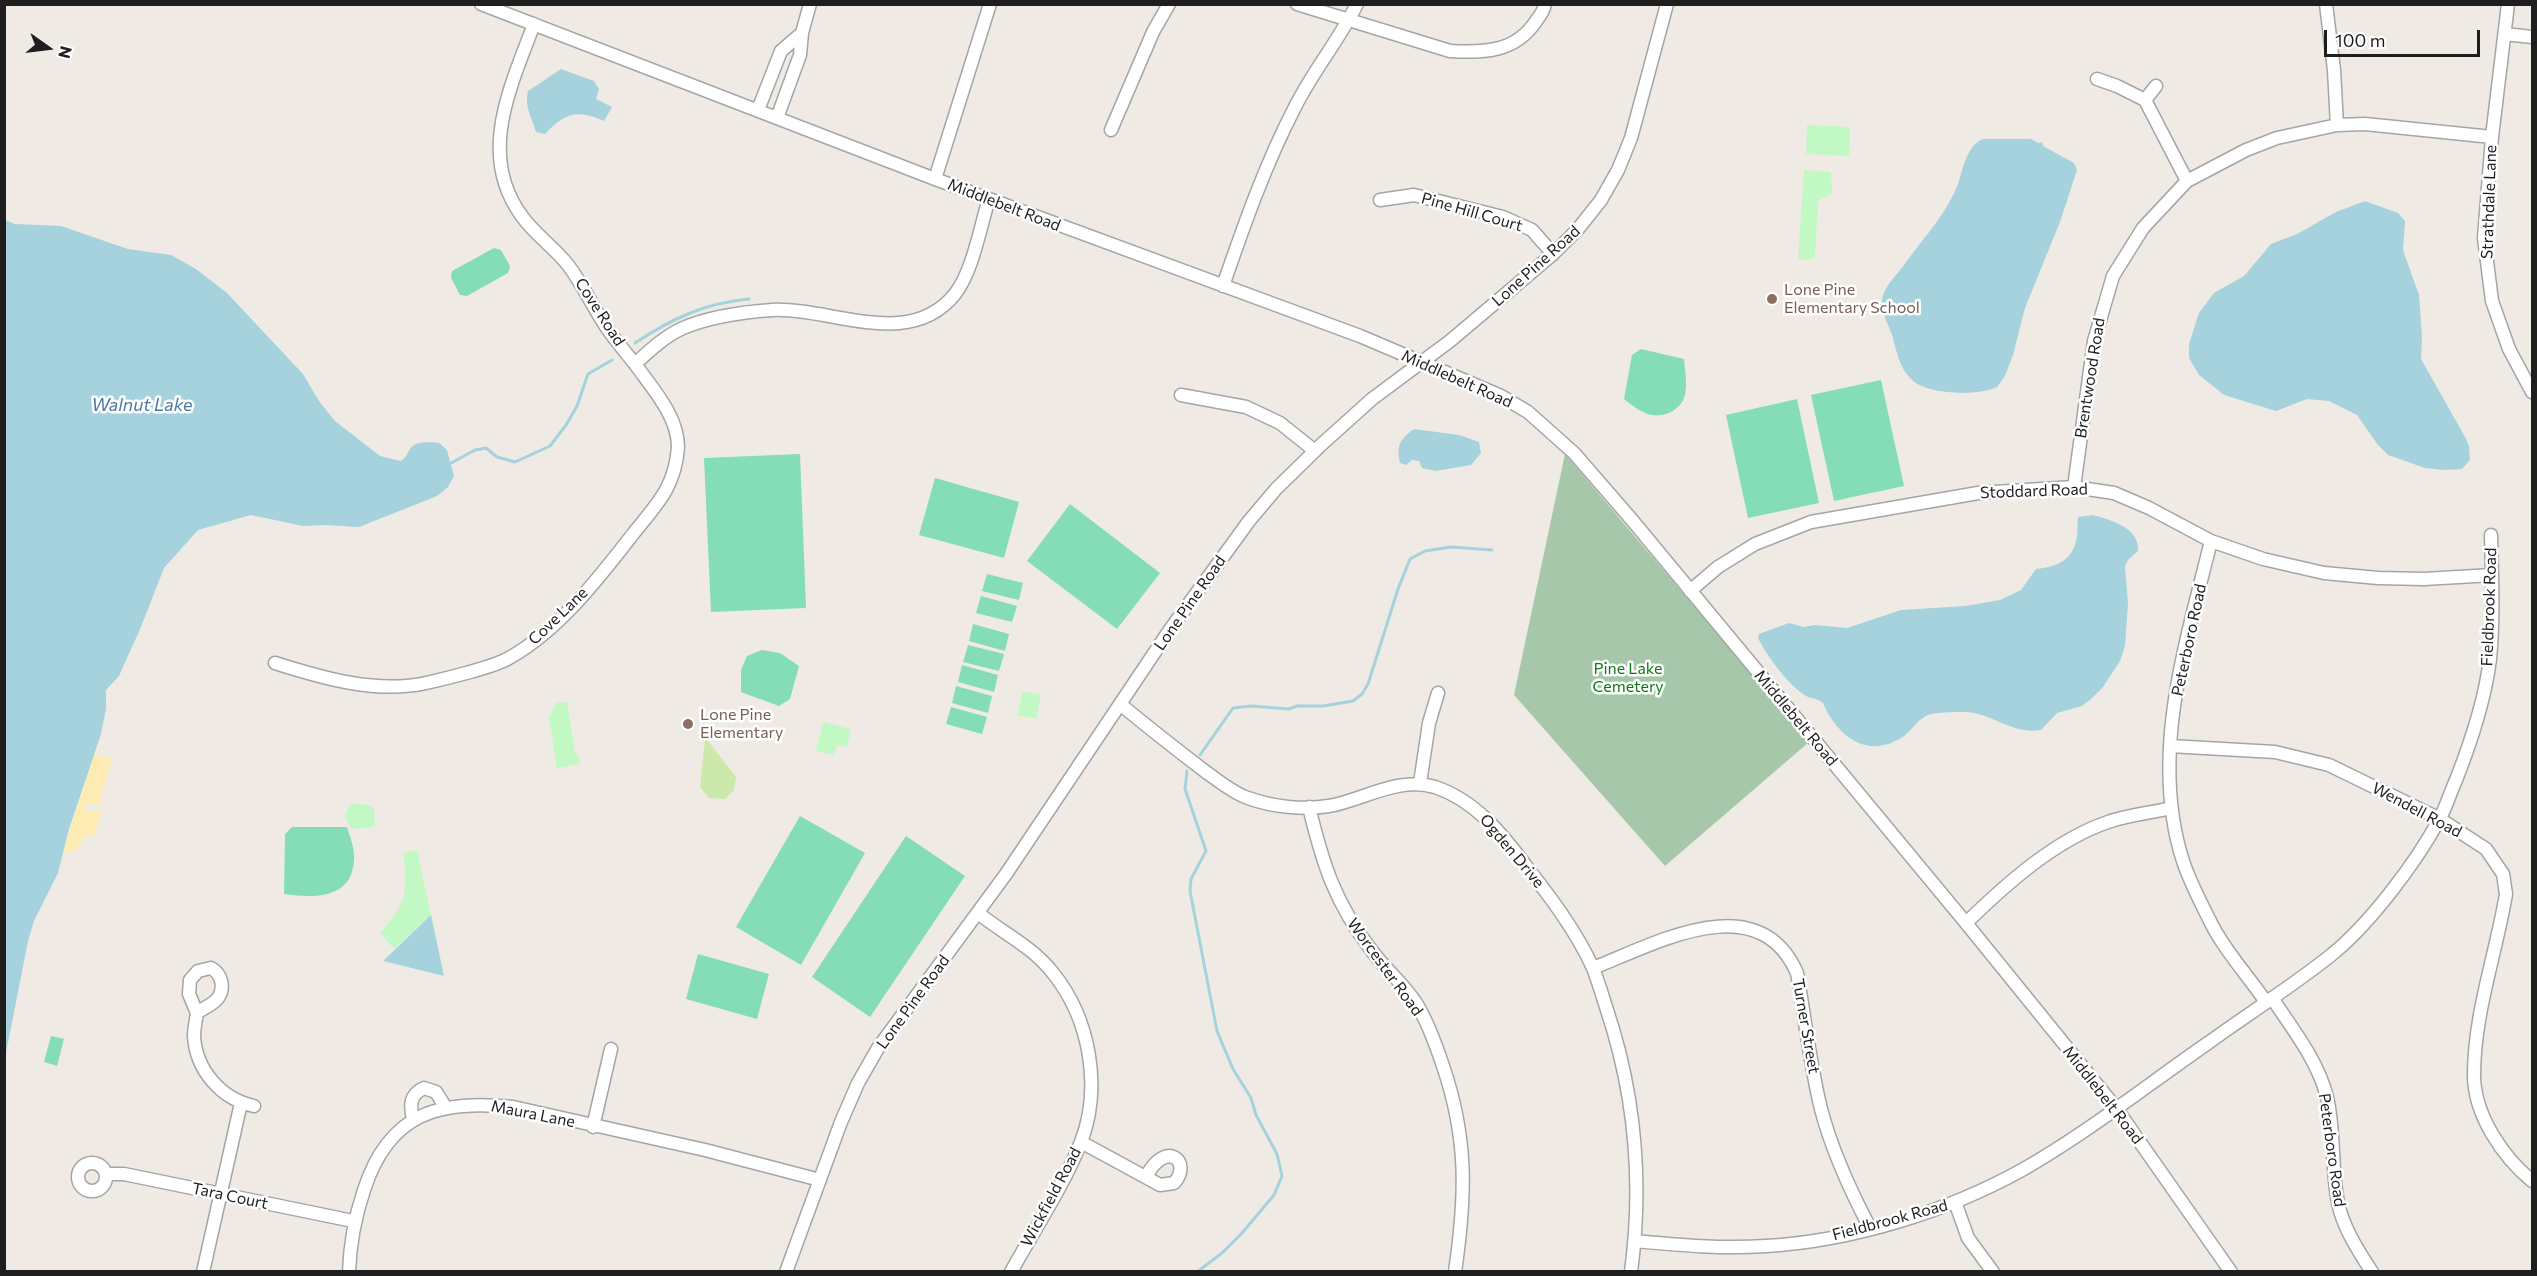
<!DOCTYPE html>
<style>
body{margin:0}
#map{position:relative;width:2537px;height:1276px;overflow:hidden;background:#efebe4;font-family:Commissioner,sans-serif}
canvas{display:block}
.frame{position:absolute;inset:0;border:6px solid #1e1e1e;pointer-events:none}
.north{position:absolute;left:18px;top:18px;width:60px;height:60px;-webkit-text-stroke:4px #fff;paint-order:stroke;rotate:104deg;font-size:16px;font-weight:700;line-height:24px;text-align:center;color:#1e1e1e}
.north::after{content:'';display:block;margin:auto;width:21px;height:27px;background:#1e1e1e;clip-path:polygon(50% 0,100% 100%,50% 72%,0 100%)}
.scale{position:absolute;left:2324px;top:30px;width:156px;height:27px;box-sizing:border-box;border:3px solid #1e1e1e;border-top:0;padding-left:8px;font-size:18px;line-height:21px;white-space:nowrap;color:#1e1e1e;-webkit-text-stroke:4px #fff;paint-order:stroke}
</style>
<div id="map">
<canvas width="2537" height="1276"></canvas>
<div class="frame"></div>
<div class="north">N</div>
<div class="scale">100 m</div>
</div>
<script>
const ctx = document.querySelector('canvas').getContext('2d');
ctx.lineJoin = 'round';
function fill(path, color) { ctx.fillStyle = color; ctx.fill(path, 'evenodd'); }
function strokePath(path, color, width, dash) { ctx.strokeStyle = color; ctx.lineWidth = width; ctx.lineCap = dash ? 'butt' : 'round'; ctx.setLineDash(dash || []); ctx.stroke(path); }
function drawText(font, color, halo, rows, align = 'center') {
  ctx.font = font + ' Commissioner,sans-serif'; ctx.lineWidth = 5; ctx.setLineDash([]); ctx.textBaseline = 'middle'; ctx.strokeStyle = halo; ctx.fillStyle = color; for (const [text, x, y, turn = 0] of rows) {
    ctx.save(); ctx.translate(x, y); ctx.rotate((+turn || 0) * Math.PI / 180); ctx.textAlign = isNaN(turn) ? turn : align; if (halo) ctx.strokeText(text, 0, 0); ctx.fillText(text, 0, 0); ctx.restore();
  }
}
fill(new Path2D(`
 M 705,737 L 736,777 L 734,790 L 725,799 L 709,798 L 700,787 Z`), '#cce8ab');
fill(new Path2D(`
 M 94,754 L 112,758 L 99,805 L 86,804 L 84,810 L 102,812 L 94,836 L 84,835 L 81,846 L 72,852 L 63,851 Z`), '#feebb4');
fill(new Path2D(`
 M 1565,454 L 1809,742 L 1665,866 L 1514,695 Z`), '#a6c7a9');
fill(new Path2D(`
 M 1807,125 L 1850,127 L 1849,156 L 1806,154 Z
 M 1804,170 L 1831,172 L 1832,193 L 1818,201 L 1815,257 L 1810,260 L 1798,259 Z
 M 1023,691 L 1041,695 L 1036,719 L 1017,715 Z
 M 567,702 L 575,754 L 578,754 L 580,764 L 557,768 L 549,717 L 556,703 Z
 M 823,722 L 851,729 L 847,747 L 837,745 L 834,755 L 816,751 Z
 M 351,803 L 367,805 L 374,808 L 375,827 L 351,829 L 345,816 Z
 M 417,850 L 431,915 L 394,949 L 380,933 C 407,902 408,893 403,853 Z`), '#c2f8c4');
fill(new Path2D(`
 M 494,248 L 501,250 L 510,266 L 508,273 L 467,296 L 460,295 L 451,278 L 452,271 Z
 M 1641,349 L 1684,359 C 1685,371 1688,387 1684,398 C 1682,404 1676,409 1671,412 C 1652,421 1639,411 1624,399 L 1632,355 Z
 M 1881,380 L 1904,486 L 1834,501 L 1811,395 Z
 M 1797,399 L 1819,503 L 1748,518 L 1726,415 Z
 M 800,454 L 806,608 L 711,612 L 704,458 Z
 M 935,478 L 1019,502 L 1004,558 L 919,535 Z
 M 1070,504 L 1160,573 L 1117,629 L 1027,561 Z
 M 987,574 L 1023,583 L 1019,600 L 982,591 Z
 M 981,596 L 1017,606 L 1012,622 L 976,613 Z
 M 973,624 L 1009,634 L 1005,651 L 969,641 Z
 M 968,645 L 1004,654 L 999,671 L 963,662 Z
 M 762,650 L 780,653 L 799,666 L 790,699 L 779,706 L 741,692 L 741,670 L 747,656 Z
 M 962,665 L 998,675 L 994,692 L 958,682 Z
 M 956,686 L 992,696 L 988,713 L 952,703 Z
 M 951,707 L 987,717 L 982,734 L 946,724 Z
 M 800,816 L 865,853 L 801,965 L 736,927 Z
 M 292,827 L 347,827 C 350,837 355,849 354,860 C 352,900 313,898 284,894 L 285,834 Z
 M 906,836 L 965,876 L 870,1017 L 812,977 Z
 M 698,954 L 769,974 L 757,1019 L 686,999 Z
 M 51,1036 L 64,1039 L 57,1066 L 44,1062 Z`), '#84ddb6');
fill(new Path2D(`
 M 561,69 L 594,81 L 599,89 L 596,99 L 612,107 L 604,121 C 576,109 565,113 545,134 L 536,132 C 532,117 524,107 528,91 Z
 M 2031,139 L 2038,143 L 2042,142 L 2043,146 L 2074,163 L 2077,170 L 2060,222 L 2025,308 L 2013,355 L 2005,376 L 1997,387 C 1979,396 1927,395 1912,380 C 1899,368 1897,352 1892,335 C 1889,325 1880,311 1882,300 C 1884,286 1896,276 1904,265 C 1923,238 1948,213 1959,181 C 1963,168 1968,144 1983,139 Z
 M 2365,201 L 2398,213 L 2405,221 L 2403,250 L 2419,295 L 2422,337 L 2421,359 L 2465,437 L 2469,446 L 2470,460 L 2462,469 L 2444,470 L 2425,468 L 2388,455 L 2378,445 L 2357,415 L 2329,401 L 2307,399 L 2276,411 L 2224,395 L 2199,375 L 2189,358 L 2189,344 L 2199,313 L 2214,293 L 2244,276 L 2271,244 L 2297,234 L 2336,212 Z
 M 5,220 L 15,224 L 61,226 L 128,249 L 171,255 L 196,269 L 227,293 L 303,374 L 319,401 L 335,421 L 380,456 L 401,461 C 407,457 406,455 410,449 C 415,441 430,442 439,443 L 447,450 L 454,476 L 448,487 L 437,496 L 359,527 L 325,525 L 303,526 L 251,515 L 198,530 L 164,568 L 141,627 L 119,676 L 106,690 L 106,709 L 101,734 L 69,829 L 58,873 L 34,921 L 28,941 L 5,1058 Z
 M 1414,429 L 1459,435 L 1479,442 L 1481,453 L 1471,465 L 1436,471 L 1422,468 L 1419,461 L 1412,460 L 1406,465 L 1400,463 C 1396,446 1400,439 1414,429 Z
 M 2093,515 C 2111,520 2140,528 2138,551 L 2128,560 L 2125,566 L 2128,603 L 2125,646 L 2120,661 L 2103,687 L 2091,699 L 2082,706 L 2057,713 L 2041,730 C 2013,735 1992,713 1965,712 C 1957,712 1935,712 1928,715 C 1918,719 1912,730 1904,736 C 1868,761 1837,736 1823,703 C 1818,698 1812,699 1806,696 C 1790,687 1766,655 1758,638 L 1759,634 L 1789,623 L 1804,627 L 1815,625 L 1847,628 L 1901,610 L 1965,606 L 2000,600 L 2021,590 L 2036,569 C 2057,567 2074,560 2077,536 C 2078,530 2077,523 2078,517 Z
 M 431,915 L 444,976 L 383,961 Z`), '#a5d2dc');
strokePath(new Path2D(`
 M 635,343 C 671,319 705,303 749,299
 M 451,463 L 475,450 L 486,448 L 497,457 L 515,462 L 550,446 L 566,425 L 577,406 L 588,374 L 612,360
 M 1200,755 L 1233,708 L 1251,706 L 1289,709 L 1297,706 L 1323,706 L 1353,701 L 1362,694 L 1368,684 L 1398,589 L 1410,559 L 1425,551 L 1451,547 L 1492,550
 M 1187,771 L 1185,789 L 1206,851 L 1191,879 L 1190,891 L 1217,1031 L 1233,1069 L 1251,1098 L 1256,1115 L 1277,1154 L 1282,1176 L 1274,1195 L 1242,1233 L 1222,1253 L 1197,1272`), '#a5d2dc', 3);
const minor = new Path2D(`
 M 481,4 L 935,179 L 1360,336 L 1501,396 L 1528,412 L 1574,453 L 1632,520 L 1966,923 L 2116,1108 L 2231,1272
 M 1297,4 L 1450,51 C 1484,53 1516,52 1536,21 C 1540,16 1544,11 1545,4
 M 2326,4 L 2334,70 L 2337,125
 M 2508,4 L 2492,137 L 2484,238 L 2492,301 L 2509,349 L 2532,392
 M 534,24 C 511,86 477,154 521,215 C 534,234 554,247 568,265 C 584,286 594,310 609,331 C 617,342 626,353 635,364 C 649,351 665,336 683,328 C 709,317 743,312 772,310 C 832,307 909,351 955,294 C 973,271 980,227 989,199
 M 2505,34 L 2532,37
 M 2097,79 L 2117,86 L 2145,100 L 2187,181
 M 2145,100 L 2156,86
 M 758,110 L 781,51 L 802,33
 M 777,118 L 800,55 L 802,33 L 810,4
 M 1111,130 L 1153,32 L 1169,4
 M 935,179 L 990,4
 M 1380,200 L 1414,195 L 1503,217 L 1532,230 L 1553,254
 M 1223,286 C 1244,225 1265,165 1295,107 C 1313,71 1339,40 1357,4
 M 1181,395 L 1246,407 L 1280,423 L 1315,451
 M 2074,487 L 2094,341 L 2113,276 L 2143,228 L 2187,181 L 2246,150 L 2277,138 L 2337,125 L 2365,124 L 2492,137
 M 2211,541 C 2186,643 2149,756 2183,861 C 2189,880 2200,901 2209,919 C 2222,947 2248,976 2266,1002
 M 1690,591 L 1718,567 L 1755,544 L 1811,522 L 1978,493 L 2074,487 L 2114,493 L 2149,508 L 2211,541 L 2263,559 L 2324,573 L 2378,578 L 2424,579 L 2492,575
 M 275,663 C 322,678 377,694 426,683 C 444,679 494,667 509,658 C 559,630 598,579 633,534 C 644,520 657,506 666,490 C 673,477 677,462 678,447 C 678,416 652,388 635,364
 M 1120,704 C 1148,727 1177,750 1206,772 C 1219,781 1233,793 1248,798 C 1273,807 1303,810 1329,806 C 1363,800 1399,776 1435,787 C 1474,800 1502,833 1526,866 C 1551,898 1576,931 1593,968 C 1598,981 1602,994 1606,1007 C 1635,1093 1643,1182 1631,1272
 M 2170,746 L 2275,752 L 2329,765 L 2440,819 L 2486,849 L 2503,874 L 2506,894 C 2496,954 2474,1014 2474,1075 C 2474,1115 2503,1157 2532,1181
 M 1420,783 L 1429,723 L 1438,693
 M 1309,807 C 1323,865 1335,903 1372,951 C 1385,969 1404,984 1416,1003 C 1428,1022 1436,1045 1443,1066 C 1468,1139 1466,1196 1455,1272
 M 978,913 C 1003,933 1033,947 1053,973 C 1090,1019 1102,1087 1081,1142 C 1063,1187 1034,1230 1011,1272
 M 1966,923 C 2006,884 2055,840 2108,822 C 2128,815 2151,813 2171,808
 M 1593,968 C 1655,944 1758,885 1797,973 C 1805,1018 1810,1065 1821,1109 C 1832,1151 1850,1190 1870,1228
 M 2272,998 C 2292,1028 2318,1061 2327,1097 C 2335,1131 2331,1168 2338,1202 C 2342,1226 2359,1252 2372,1272
 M 197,1013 L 189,994 L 190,980 L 198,971 L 211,968 C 222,974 225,988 218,998 C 213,1005 203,1008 197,1013 C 196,1020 194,1029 194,1036 C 196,1070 221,1099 254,1106
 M 413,1120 C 410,1106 409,1095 424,1088 L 436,1092 L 446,1108
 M 593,1127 L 611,1049
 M 1081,1142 L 1160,1185 L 1174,1183 C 1193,1162 1166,1138 1146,1177
 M78 1177a14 14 0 1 1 28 0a14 14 0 1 1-28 0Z
 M 106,1174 L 124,1174 L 353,1221
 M 1955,1202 L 1968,1238 L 1993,1272
 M 1635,1241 C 1679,1245 1722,1249 1766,1246 C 1852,1241 1946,1212 2022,1170 C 2087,1133 2146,1086 2208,1043 C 2248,1014 2291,987 2330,956 C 2369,925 2415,864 2439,820 C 2446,808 2450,793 2456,780 C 2471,742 2485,700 2490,659 C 2494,618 2492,576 2491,535
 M 203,1272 L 241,1103
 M 349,1272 C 350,1242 355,1217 364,1190 C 389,1113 439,1099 513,1107 L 705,1150 L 820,1180
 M 786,1272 L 841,1122 L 858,1083 L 878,1048 L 1006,874 L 1169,631 L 1249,521 L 1276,489 L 1322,444 L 1372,399 L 1450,341 L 1553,254 L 1578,229 L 1601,200 L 1618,170 L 1631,138 L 1667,4`);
strokePath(minor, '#a5a5a5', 15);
strokePath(minor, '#fff', 12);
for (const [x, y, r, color] of [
 [1772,299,6,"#8d6e63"],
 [688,724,6,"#8d6e63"]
]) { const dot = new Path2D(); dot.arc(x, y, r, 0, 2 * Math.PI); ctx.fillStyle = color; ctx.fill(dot); strokePath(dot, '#fff', 2); }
drawText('16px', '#1e1e1e', '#fff', [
 ["Strathdale Lane",2489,202,-88],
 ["Middlebelt Road",1004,205,21],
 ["Pine Hill Court",1472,212,16],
 ["Lone Pine Road",1536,266,-42],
 ["Cove Road",600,312,57],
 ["Brentwood Road",2090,378,-81],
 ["Middlebelt Road",1457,379,24],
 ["Stoddard Road",2034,491,-2],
 ["Lone Pine Road",1190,603,-55],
 ["Fieldbrook Road",2489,607,-88],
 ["Cove Lane",558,616,-44],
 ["Peterboro Road",2189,640,-78],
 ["Middlebelt Road",1796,718,50],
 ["Wendell Road",2417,810,28],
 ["Ogden Drive",1512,851,50],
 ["Worcester Road",1385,967,54],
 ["Lone Pine Road",913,1002,-54],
 ["Turner Street",1806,1026,80],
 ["Middlebelt Road",2103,1095,52],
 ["Maura Lane",533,1114,11],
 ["Peterboro Road",2332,1150,82],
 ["Tara Court",230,1196,12],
 ["Wickfield Road",1051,1197,-62],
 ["Fieldbrook Road",1890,1220,-15]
]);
drawText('16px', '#785e54', '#fff', [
 ["Lone Pine",1784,290],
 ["Elementary School",1784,308],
 ["Lone Pine",700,715],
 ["Elementary",700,733]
], 'left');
drawText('16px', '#0d7b11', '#fff', [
 ["Pine Lake",1628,669],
 ["Cemetery",1628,687]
]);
drawText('italic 18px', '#497ba4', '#fff', [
 ["Walnut Lake",142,405]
]);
</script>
